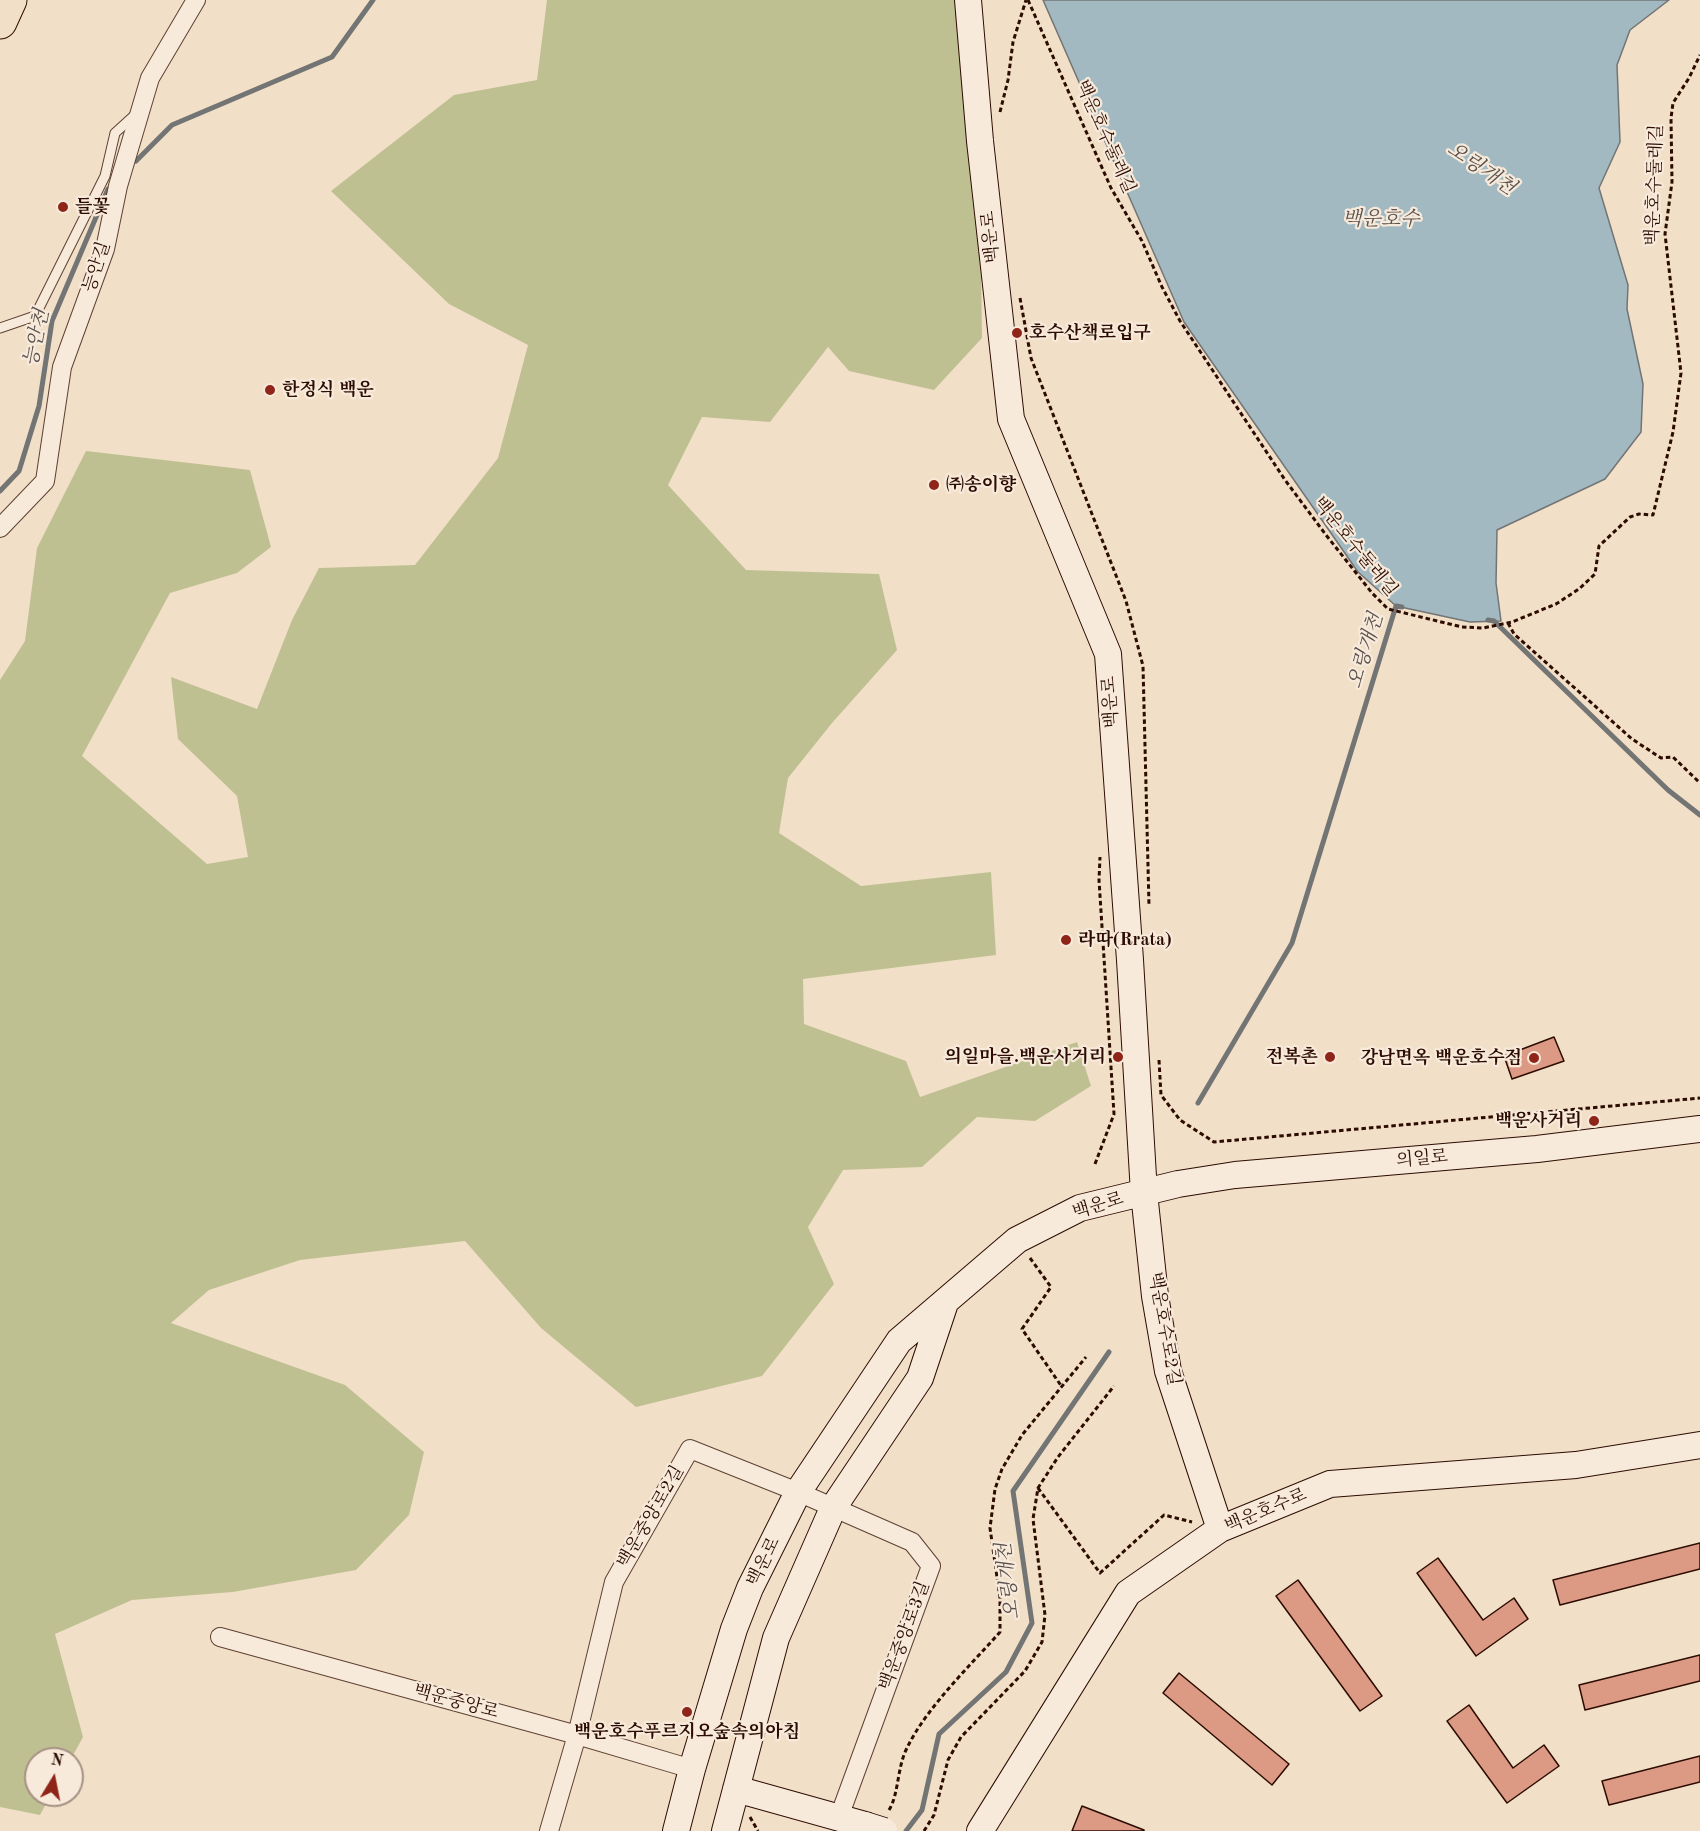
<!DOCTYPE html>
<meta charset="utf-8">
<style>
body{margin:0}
#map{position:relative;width:1700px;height:1831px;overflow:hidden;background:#f2dfc7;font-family:"Old Standard TT",serif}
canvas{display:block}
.north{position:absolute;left:24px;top:1747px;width:60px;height:60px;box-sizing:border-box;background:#f7eadb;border:2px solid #a69183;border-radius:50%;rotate:10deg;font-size:16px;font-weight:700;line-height:24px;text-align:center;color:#2c0c00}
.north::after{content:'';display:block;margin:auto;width:21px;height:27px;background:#8f2418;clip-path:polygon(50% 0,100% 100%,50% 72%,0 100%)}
</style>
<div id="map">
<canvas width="1700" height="1831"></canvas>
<div class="north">N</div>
</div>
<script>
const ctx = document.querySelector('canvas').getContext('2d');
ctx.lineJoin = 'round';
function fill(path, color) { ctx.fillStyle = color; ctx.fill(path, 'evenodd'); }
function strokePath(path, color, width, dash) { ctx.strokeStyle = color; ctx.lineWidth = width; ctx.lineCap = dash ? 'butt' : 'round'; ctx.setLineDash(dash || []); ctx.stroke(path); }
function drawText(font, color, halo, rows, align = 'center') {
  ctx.font = font + ' "Old Standard TT","Noto Serif KR",serif'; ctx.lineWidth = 4.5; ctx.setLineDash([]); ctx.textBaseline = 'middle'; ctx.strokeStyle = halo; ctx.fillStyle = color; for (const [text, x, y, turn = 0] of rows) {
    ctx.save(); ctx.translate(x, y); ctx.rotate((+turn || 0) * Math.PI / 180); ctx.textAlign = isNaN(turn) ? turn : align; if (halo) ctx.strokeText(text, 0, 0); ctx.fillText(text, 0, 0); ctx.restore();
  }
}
fill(new Path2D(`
 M 547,0 L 956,0 L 980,187 L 982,338 L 934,390 L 849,371 L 828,347 L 770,422 L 702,417 L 668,485 L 746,570 L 879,574 L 897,650 L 832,723 L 788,778 L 779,833 L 861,886 L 991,872 L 996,955 L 803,979 L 804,1024 L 906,1061 L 920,1097 L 1077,1042 L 1091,1086 L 1035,1121 L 977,1117 L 922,1167 L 843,1170 L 808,1227 L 834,1284 L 762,1376 L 636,1407 L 541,1328 L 465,1241 L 300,1260 L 209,1290 L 171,1323 L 345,1385 L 424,1452 L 409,1515 L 356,1570 L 233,1592 L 132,1600 L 55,1634 L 83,1737 L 71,1759 L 36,1759 L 36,1795 L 51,1795 L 40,1815 L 0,1807 L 0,680 L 25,641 L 37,548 L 86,451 L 250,470 L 271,547 L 237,573 L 170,593 L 82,756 L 207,864 L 248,857 L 237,796 L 178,739 L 171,677 L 257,709 L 292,620 L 319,568 L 415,565 L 498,458 L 528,345 L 449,304 L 331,191 L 454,95 L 537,80 Z`), '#bfc092');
const water = new Path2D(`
 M 1043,0 L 1669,0 L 1630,30 L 1617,65 L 1620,142 L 1599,188 L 1628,285 L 1627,309 L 1643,384 L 1641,432 L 1605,479 L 1497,530 L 1496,583 L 1501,621 L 1470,622 L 1396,606 L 1358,572 L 1184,322 Z`);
fill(water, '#a2b9c1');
strokePath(water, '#737474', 1.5);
strokePath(new Path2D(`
 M 136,161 L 172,125 L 332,57 L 373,0
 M 0,491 L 19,471 L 39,406 L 52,321 L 108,189
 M 1488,620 L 1494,621 L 1668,790 L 1700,815
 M 1198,1103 L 1292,943 L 1396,606 L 1402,607
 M 906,1831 L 922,1810 L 939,1734 L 1006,1672 L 1032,1623 L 1013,1491 L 1109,1352`), '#737474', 5);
const building = new Path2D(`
 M 1554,1037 L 1564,1061 L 1512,1079 L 1504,1056 Z
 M 1700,1543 L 1700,1569 L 1560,1605 L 1553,1580 Z
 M 1438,1558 L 1483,1620 L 1514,1598 L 1528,1619 L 1476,1656 L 1417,1573 Z
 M 1298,1580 L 1382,1696 L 1360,1711 L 1276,1596 Z
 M 1700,1655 L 1700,1681 L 1585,1710 L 1579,1685 Z
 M 1179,1673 L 1289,1764 L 1272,1785 L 1163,1693 Z
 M 1469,1705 L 1513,1768 L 1544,1745 L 1559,1766 L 1507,1803 L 1447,1721 Z
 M 1700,1756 L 1700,1782 L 1609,1805 L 1602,1781 Z
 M 1082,1806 L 1144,1830 L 1144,1831 L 1072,1831 Z`);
fill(building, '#dc9a85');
strokePath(building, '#2c0c00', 1.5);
const lane = new Path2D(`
 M 0,328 L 35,316 L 105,176 L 115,133 L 137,113`);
const street = new Path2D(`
 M 0,528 L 45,481 L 62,367 L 105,249 L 118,186 L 150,78 L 196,0
 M 220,1637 L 577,1735 L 692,1769
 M 549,1831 L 577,1735 L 614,1582 L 690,1449 L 798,1492 L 912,1542 L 931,1566 L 839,1817`);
const secondary = new Path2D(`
 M 968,0 L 980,141 L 1011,419 L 1108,654 L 1130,960 L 1144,1193 L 1155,1296 L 1168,1371 L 1220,1529
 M 736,1789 L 865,1825
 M 676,1831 L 692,1769 L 734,1629 L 750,1588 L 798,1492 L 899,1341 L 1017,1240 L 1080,1208 L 1178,1184 L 1235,1175 L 1537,1149 L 1700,1129
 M 725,1831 L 776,1638 L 833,1508 L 920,1378 L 945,1303
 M 980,1831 L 1128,1593 L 1220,1529 L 1330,1484 L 1576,1465 L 1700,1445`);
const highway = new Path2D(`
 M 0,22 L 10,0`);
strokePath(lane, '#5e4132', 11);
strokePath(street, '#5e4132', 20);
strokePath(secondary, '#2c0c00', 28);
strokePath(highway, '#2c0c00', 35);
strokePath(new Path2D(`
 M 1028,0 L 1111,188 L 1142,241 L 1162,287 L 1180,321 L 1285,480 L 1326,535 L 1372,593 L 1388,609 L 1462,627 L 1483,628 L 1512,622 L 1556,604 L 1579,589 L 1595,574 L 1599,546 L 1630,517 L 1639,514 L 1653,515 L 1673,432 L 1681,373 L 1665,234 L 1672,182 L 1671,118 L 1673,103 L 1689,78 L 1700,55
 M 1000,112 L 1008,80 L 1013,42 L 1026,0
 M 1020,298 L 1031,358 L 1126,601 L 1143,666 L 1149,906
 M 1508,623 L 1514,634 L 1632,739 L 1661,758 L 1673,757 L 1700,783
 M 1159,1060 L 1161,1095 L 1180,1120 L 1214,1142 L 1700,1098
 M 1095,1164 L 1114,1114 L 1099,880 L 1100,857
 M 1030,1258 L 1051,1287 L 1022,1329 L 1062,1387
 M 1038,1488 L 1100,1573 L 1164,1515 L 1192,1522
 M 889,1810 C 899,1794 897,1767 907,1748 C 926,1708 970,1666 1000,1632 L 1000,1598 L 990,1528 L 995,1489 L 1002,1469 L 1022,1435 L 1086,1357
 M 750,1817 L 758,1831
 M 924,1831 L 934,1815 L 948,1760 L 961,1737 L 1025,1671 L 1042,1642 L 1045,1615 L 1033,1519 L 1038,1488 L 1058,1457 L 1114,1386`), '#2c0c00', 3, [4.5, 3]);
strokePath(lane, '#f7eadb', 9);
strokePath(street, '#f7eadb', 18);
strokePath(secondary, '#f7eadb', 26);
strokePath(highway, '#f2dfc7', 33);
const secondaryBridge = new Path2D(`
 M 865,1825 L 884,1831`);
strokePath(secondaryBridge, '#2c0c00', 28, []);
strokePath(secondaryBridge, '#f7eadb', 26);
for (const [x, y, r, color] of [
 [63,207,6,"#8f2418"],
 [1017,333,6,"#8f2418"],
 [270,390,6,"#8f2418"],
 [934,485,6,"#8f2418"],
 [1066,940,6,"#8f2418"],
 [1118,1057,6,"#8f2418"],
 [1330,1057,6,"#8f2418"],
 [1534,1058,6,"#8f2418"],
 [1594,1121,6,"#8f2418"],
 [687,1712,6,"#8f2418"]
]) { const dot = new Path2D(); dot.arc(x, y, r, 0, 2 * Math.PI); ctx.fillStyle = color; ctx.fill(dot); strokePath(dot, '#f7eadb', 2); }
drawText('18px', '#2c0c00', '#f7eadb', [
 ["백운호수둘레길",1105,137,66],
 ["백운호수둘레길",1655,185,-88],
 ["백운로",991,237,-96],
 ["능안길",97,267,-72],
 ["백운호수둘레길",1355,547,51],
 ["백운로",1111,702,-94],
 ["의일로",1422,1159,-5],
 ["백운로",1098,1206,-17],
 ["백운호수로2길",1164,1329,80],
 ["백운호수로",1266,1511,-23],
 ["백운중앙로2길",651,1517,-60],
 ["백운로",764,1562,-64],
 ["백운중앙로3길",905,1636,-70],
 ["백운중앙로",456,1702,15]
]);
drawText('bold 18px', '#2c0c00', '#f7eadb', [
 ["들꽃",75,207],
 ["호수산책로입구",1029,333],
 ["한정식 백운",282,390],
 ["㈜송이향",946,485],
 ["라따(Rrata)",1078,940],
 ["의일마을.백운사거리",1106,1057,"right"],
 ["전복촌",1318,1057,"right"],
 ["강남면옥 백운호수점",1522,1058,"right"],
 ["백운사거리",1582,1121,"right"],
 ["백운호수푸르지오숲속의아침",687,1732,"center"]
], 'left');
drawText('italic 20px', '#5b514d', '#f7eadb', [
 ["오링개천",1481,169,34],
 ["백운호수",1381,220],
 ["능안천",37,338,-78],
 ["오링개천",1366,651,-73],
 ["오링개천",1009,1581,-97]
]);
</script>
